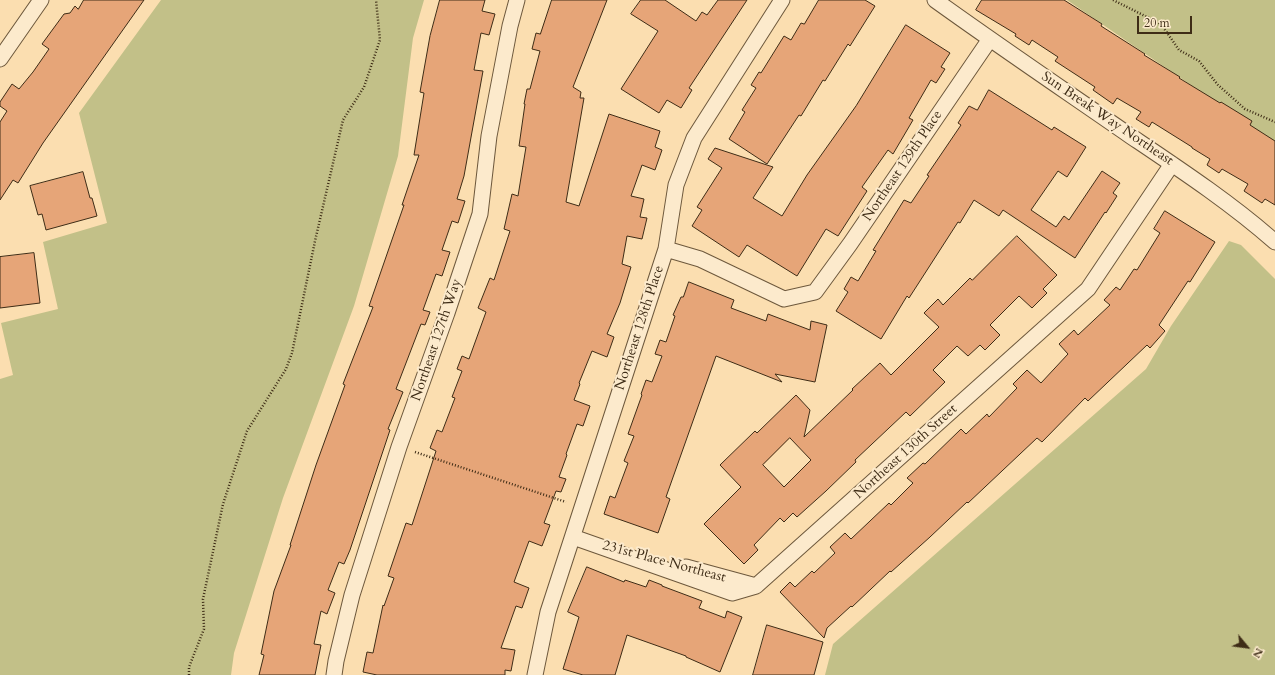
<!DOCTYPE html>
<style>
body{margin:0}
#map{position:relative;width:1275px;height:675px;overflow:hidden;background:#fbdeb0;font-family:Cardo,serif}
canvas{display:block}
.north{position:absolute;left:1227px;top:627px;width:40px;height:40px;-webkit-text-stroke:3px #fceacc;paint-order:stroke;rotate:119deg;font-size:11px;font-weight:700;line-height:16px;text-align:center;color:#3e2c16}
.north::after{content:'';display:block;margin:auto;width:14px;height:18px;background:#3e2c16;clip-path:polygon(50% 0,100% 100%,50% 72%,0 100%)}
.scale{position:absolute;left:1137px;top:16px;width:55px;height:18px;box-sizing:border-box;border:2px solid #3e2c16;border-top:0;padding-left:5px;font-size:12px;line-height:14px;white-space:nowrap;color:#3e2c16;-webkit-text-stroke:3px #fceacc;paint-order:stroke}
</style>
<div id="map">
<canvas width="1275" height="675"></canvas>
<div class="north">N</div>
<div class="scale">20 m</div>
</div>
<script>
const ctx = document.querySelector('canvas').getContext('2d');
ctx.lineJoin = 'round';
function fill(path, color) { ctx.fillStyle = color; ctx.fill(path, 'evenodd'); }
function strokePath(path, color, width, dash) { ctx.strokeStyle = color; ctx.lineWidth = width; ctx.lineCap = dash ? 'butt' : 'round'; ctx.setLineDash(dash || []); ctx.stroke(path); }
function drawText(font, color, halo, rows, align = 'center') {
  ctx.font = font + ' Cardo,serif'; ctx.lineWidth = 4; ctx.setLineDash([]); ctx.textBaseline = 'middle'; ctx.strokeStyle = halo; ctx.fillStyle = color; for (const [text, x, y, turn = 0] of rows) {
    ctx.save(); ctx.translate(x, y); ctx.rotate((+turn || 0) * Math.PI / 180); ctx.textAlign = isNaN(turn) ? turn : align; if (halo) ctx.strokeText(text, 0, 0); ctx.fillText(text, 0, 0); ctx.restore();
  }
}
fill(new Path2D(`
 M 161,0 L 424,0 L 413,38 L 398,156 L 354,306 L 283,498 L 234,653 L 231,675 L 0,675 L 0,379 L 13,375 L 1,323 L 58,309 L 43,242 L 107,223 L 79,113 Z
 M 1067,0 L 1275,0 L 1275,143 Z
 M 1229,241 L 1241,245 L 1275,279 L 1275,675 L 825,675 L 833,644 L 1146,369 L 1171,326 Z`), '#c2c088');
const building = new Path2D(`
 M 84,0 L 144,0 L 43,143 L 18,183 L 13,180 L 0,200 L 0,122 L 7,111 L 0,106 L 0,102 L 12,84 L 19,89 L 33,72 L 49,49 L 42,44 L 64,14 L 70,13 L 75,6 L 78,9 Z
 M 440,0 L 485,0 L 482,11 L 495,14 L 489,35 L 481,33 L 474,70 L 483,71 L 464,176 L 457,199 L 465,201 L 458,223 L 452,221 L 442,250 L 450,252 L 442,276 L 436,274 L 423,310 L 430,312 L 425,325 L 421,324 L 396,389 L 403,392 L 388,429 L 390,430 L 350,550 L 344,564 L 339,562 L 328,590 L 335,593 L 327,614 L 321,611 L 314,644 L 321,645 L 315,675 L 259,675 L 264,655 L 261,654 L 274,591 L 291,545 L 290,545 L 316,465 L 345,385 L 343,384 L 373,307 L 369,306 L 404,205 L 402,205 L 419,155 L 414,155 L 424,93 L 420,92 L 430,36 Z
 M 552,0 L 607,0 L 573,87 L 581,92 L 580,98 L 584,98 L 566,202 L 579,206 L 609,114 L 660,131 L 655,147 L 662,150 L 655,170 L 642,165 L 631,196 L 644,199 L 640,217 L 647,218 L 642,239 L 627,236 L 622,264 L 631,267 L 620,303 L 607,334 L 614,337 L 607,357 L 592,351 L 579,383 L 580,384 L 574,400 L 590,406 L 583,426 L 577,424 L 566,454 L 567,455 L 559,477 L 566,479 L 561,492 L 556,491 L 544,523 L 550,525 L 542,546 L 529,541 L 514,582 L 529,588 L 522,608 L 516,606 L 501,648 L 515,650 L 511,671 L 505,670 L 505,675 L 377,675 L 363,672 L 367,652 L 373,653 L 383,605 L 384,606 L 394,578 L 388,576 L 406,523 L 412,525 L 436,451 L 430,448 L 437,430 L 442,432 L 455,398 L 452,397 L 462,371 L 457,369 L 462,356 L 469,359 L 486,312 L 478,308 L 490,278 L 494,280 L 510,231 L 504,229 L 512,194 L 518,196 L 526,147 L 519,146 L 525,104 L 524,104 L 527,89 L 530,89 L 540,51 L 532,49 L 536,33 L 540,34 Z
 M 641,0 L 665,0 L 696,21 L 702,12 L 707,15 L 718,0 L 747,0 L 689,88 L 692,90 L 681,108 L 667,100 L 659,113 L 621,89 L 658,31 L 631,14 Z
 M 819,0 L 865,0 L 875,6 L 850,46 L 848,44 L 825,81 L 823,80 L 801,116 L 799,115 L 767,164 L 729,139 L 745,112 L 742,110 L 756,88 L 751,85 L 759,72 L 761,73 L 784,36 L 791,40 L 801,23 L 804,24 Z
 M 982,0 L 1064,0 L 1102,24 L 1101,26 L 1145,54 L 1144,55 L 1180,77 L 1179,78 L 1220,103 L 1221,102 L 1252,121 L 1250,125 L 1275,141 L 1275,205 L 1265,199 L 1262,203 L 1244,191 L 1248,184 L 1222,169 L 1219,173 L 1207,165 L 1210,159 L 1192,148 L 1192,147 L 1152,122 L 1149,127 L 1136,119 L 1141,112 L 1117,98 L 1113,104 L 1093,90 L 1095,87 L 1055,61 L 1058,57 L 1032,40 L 1029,45 L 1015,36 L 1016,34 L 976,10 Z
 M 906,25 L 950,53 L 941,67 L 945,69 L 936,83 L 931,80 L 909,118 L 913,120 L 893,154 L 888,150 L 862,187 L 867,191 L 838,236 L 826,229 L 797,276 L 747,245 L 739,257 L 692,226 L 702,210 L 697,207 L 722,168 L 708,159 L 715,148 L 773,167 L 753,198 L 782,216 L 807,175 L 856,106 Z
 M 989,90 L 1052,130 L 1054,127 L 1086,147 L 1067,177 L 1058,171 L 1031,210 L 1056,227 L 1064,216 L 1069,220 L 1102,171 L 1120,183 L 1113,193 L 1117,196 L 1106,213 L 1105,212 L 1075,258 L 1003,210 L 999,216 L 974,200 L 960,223 L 958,222 L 909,298 L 907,296 L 881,339 L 836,311 L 848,292 L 844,289 L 851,277 L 858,281 L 876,251 L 873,250 L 904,200 L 911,203 L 929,176 L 927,175 L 961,125 L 958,123 L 969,106 L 977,110 Z
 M 83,172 L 90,198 L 92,198 L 97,216 L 46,230 L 42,214 L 38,215 L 30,186 Z
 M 1165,211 L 1215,242 L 1190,282 L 1188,281 L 1159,325 L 1165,331 L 1150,348 L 1147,345 L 1088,401 L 1085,398 L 1042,442 L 1037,438 L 968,503 L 967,502 L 930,537 L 891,572 L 890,571 L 852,607 L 851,606 L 827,628 L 824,638 L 780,592 L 790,582 L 795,587 L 812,571 L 814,573 L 835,553 L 830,547 L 845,533 L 851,539 L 889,503 L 891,505 L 913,483 L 907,478 L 923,463 L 925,464 L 961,429 L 966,434 L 987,414 L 989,417 L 1017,388 L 1013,384 L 1027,370 L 1041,383 L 1068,354 L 1059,344 L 1074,330 L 1078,335 L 1110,305 L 1104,300 L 1116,287 L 1120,290 L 1134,269 L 1137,270 L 1160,233 L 1154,229 Z
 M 1017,236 L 1057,275 L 1043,289 L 1047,293 L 1032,308 L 1019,296 L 990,325 L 1000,335 L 985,350 L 980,345 L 968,356 L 957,346 L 933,370 L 945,382 L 910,416 L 906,412 L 855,460 L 856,462 L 826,491 L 797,517 L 793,513 L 784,522 L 780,518 L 754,545 L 758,550 L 744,564 L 704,524 L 741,487 L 720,465 L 755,431 L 757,433 L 796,395 L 810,410 L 804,437 L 853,390 L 852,389 L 880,363 L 891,375 L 939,327 L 924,313 L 938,299 L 943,305 L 970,278 L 972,280 ZM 790,438 L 811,460 L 784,487 L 763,465 Z
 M 34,253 L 40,303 L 0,308 L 0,257 Z
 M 689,282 L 734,300 L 731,308 L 766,321 L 768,314 L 810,330 L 811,321 L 827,325 L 815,382 L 775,374 L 782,382 L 716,356 L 666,497 L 670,499 L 658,533 L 604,514 L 610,496 L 615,498 L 628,463 L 624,461 L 634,436 L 628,434 L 642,395 L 641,394 L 646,380 L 652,382 L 662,356 L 655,354 L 660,340 L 666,342 L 675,316 L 673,315 L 681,297 L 683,297 Z
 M 587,567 L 624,582 L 625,580 L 646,587 L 649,580 L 662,585 L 662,586 L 702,601 L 699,608 L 725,618 L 727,611 L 742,617 L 720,672 L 686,657 L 686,656 L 627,635 L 615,675 L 583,675 L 563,669 L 579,617 L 568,612 Z
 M 767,625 L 823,642 L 814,675 L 753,675 Z`);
fill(building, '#e6a578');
strokePath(building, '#3e2c16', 1);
const street = new Path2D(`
 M 935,0 C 999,46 1064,90 1129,135 C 1178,168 1231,203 1275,242
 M 0,59 L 41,0
 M 666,249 L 700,259 L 784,299 L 815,292 L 850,244 L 990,39
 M 573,537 L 732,593 L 756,586 L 1088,289 L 1172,164
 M 686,567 L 756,586
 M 334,675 L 336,661 L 352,595 L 399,447 L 447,313 L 480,214 L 489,136 L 510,26 L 517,0
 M 535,675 L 548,612 L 666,249 L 676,185 L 694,138 L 782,0`);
strokePath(street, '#6d583c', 17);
strokePath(new Path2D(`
 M 1113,0 L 1161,24 L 1179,50 L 1199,61 L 1218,85 L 1245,109 L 1275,122
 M 415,452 L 566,502
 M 189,675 L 189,667 L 204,629 L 203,599 L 223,504 L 247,431 L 286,369 L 292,353 L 315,241 L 343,120 L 364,87 L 380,40 L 376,0`), '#3e2c16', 2.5, [1, 2]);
strokePath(street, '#fceacc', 15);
drawText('14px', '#3e2c16', '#fceacc', [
 ["Sun Break Way Northeast",1107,119,34],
 ["Northeast 129th Place",903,166,-56],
 ["Northeast 128th Place",640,328,-72],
 ["Northeast 127th Way",437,340,-71],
 ["Northeast 130th Street",906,452,-42],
 ["231st Place Northeast",664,562,15]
]);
</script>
